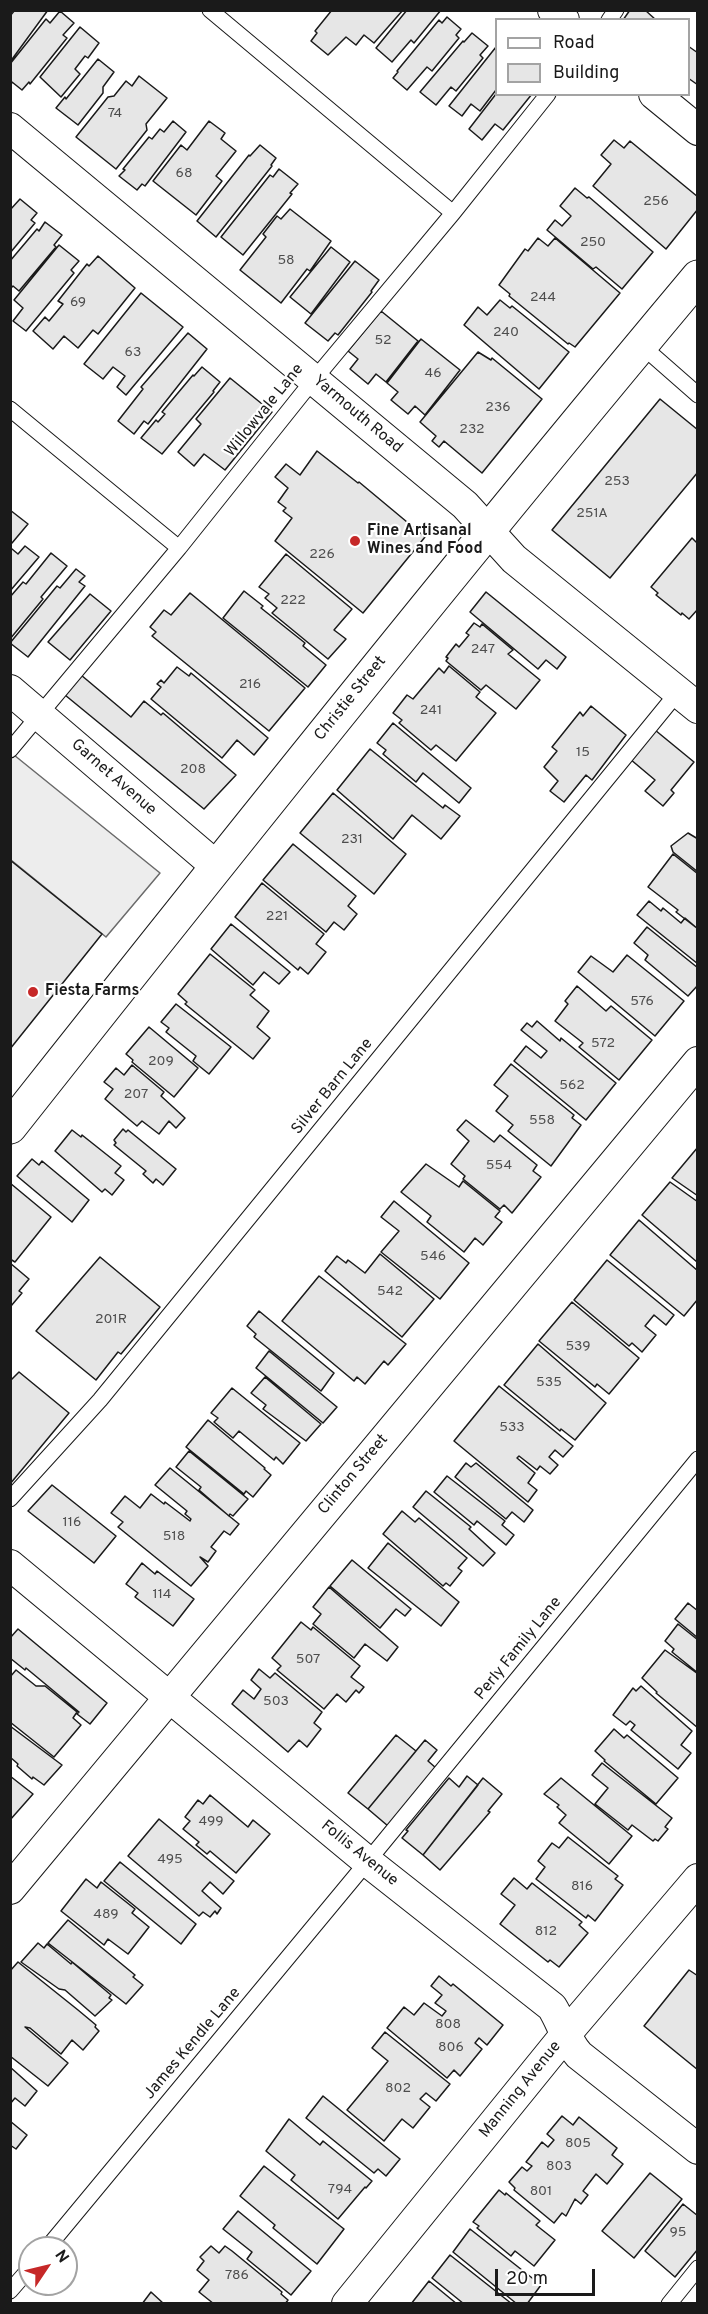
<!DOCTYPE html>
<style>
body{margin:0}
#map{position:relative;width:708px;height:2314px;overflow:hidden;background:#fff;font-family:Overpass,sans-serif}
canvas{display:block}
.frame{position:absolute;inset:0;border:12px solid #1a1a1a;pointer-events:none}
.legend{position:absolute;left:495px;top:18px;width:195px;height:78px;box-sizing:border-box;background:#fff;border:2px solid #a3a3a3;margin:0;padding:8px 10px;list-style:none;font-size:18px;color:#1a1a1a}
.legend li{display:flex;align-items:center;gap:12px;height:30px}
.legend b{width:30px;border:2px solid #a3a3a3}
.north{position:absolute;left:18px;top:2236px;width:60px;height:60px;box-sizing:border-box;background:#fff;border:2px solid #a3a3a3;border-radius:50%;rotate:55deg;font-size:16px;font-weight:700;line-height:24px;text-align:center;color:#1a1a1a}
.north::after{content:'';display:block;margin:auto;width:21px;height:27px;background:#c62828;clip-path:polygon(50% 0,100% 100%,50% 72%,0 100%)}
.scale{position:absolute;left:495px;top:2269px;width:100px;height:27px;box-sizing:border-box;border:3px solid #1a1a1a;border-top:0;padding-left:8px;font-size:18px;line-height:21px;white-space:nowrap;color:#1a1a1a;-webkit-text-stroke:4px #fff;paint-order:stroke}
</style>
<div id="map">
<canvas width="708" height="2314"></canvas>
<div class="frame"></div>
<ul class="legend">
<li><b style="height:8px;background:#fff"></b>Road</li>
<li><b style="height:16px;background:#e6e6e6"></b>Building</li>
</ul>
<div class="north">N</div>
<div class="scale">20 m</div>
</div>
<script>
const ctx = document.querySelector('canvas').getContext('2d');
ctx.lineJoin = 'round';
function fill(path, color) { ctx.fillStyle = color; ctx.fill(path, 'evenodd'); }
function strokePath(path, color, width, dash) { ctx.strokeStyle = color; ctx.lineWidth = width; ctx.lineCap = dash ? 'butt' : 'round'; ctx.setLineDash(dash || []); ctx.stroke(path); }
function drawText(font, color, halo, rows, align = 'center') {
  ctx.font = font + ' Overpass,sans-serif'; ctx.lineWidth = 4.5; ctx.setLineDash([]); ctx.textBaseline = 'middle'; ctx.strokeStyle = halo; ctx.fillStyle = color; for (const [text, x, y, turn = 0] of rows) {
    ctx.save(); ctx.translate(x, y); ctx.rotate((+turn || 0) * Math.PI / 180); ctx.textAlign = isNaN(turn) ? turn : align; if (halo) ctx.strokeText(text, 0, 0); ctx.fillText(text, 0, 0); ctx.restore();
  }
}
const built = new Path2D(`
 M 14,755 L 160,873 L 106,937 L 11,860 L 10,759 Z`);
fill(built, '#ededed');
strokePath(built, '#6a6a6a', 1.5);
const building = new Path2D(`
 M 15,10 L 48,10 L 10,62 L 10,16 Z
 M 332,10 L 403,10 L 374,43 L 364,35 L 356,45 L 346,37 L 328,55 L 311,41 L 317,33 L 315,31 Z
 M 407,10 L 441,10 L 414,43 L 411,40 L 392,62 L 376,48 Z
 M 630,10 L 645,10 L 656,20 L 623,20 Z
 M 60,11 L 74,23 L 63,35 L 67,38 L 30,84 L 29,82 L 22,90 L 12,82 L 10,85 L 10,64 L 46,19 L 50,23 Z
 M 447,17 L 461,29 L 456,35 L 459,38 L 432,71 L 427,67 L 407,90 L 393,78 L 398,72 L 397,71 L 439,20 L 442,23 Z
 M 80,27 L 99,43 L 88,58 L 85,56 L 75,69 L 80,74 L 61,97 L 40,77 Z
 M 472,33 L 488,46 L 480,55 L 483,58 L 456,91 L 451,87 L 436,105 L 420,92 L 463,41 L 464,42 Z
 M 688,46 L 698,53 L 698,85 L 688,78 Z
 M 496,47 L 496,90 L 480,111 L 471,104 L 462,116 L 449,106 Z
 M 98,59 L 114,72 L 103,87 L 103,93 L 78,125 L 56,108 L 65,97 L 66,99 Z
 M 139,76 L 167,98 L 146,124 L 147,130 L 116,169 L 76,137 L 108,97 L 114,96 L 126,81 L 132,86 Z
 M 496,94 L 532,94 L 503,130 L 495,124 L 482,140 L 469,129 Z
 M 173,121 L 186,132 L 145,186 L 142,184 L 137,190 L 119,176 L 125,170 L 123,169 L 149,137 L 152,139 L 160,129 L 164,132 Z
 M 209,121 L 225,133 L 221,139 L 236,151 L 216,176 L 222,181 L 196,215 L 153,181 L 181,145 L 187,150 Z
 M 614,140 L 624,148 L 630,141 L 698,197 L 698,209 L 666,249 L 593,186 L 611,164 L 601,155 Z
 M 260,145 L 276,158 L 271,165 L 272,166 L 216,237 L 197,221 L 249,155 L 250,156 Z
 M 279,169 L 298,184 L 290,193 L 292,194 L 243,255 L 221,237 L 270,175 L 273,177 Z
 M 575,188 L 587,198 L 589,197 L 653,252 L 622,289 L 596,267 L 593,269 L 547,230 L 555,220 L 562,226 L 571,216 L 560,206 Z
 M 20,199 L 37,213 L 31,220 L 35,223 L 10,253 L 10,210 Z
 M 290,209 L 331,241 L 310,271 L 307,269 L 281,303 L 240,270 L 266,237 L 263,234 L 277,216 L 281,219 Z
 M 45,222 L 62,235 L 54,245 L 56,247 L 19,291 L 13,286 L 10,289 L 10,261 L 37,229 L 39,231 Z
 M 538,238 L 548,246 L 555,238 L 620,293 L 575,347 L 569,343 L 568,344 L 509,296 L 510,294 L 499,285 L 525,249 L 528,251 Z
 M 59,245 L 79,261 L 71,270 L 74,273 L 26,331 L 13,321 L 23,308 L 14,300 Z
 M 331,247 L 350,262 L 311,314 L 290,297 Z
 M 98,256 L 135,288 L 98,334 L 93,330 L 78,348 L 64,336 L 53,349 L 33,331 L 45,317 L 49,321 L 63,304 L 58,301 L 87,264 L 89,266 Z
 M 355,261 L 379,280 L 371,291 L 372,292 L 338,335 L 335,333 L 328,341 L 305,323 Z
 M 141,293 L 183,327 L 126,395 L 117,387 L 125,376 L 113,367 L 103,379 L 84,364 Z
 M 500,300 L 510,308 L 512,306 L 569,352 L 539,389 L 464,325 L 478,307 L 487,315 Z
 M 381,311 L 418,341 L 386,382 L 376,374 L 368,384 L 350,369 L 358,359 L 348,351 Z
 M 188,333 L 207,349 L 148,424 L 144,421 L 134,434 L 118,421 L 143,389 L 141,387 Z
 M 421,339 L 460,370 L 425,415 L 415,406 L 408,414 L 391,400 L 398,392 L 387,383 Z
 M 478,352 L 491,360 L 492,358 L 542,399 L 482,473 L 444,441 L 439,447 L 432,441 L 436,436 L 420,422 Z
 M 202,367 L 220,382 L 213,391 L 214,392 L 162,454 L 141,438 L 156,420 L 158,422 L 165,414 L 162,412 L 193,375 L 194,376 Z
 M 230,378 L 272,412 L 225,470 L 204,454 L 194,466 L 178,452 L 201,424 L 196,419 Z
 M 660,399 L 698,430 L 698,472 L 610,578 L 552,530 Z
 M 317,451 L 358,483 L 359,482 L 425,537 L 363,613 L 275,541 L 292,518 L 283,511 L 286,508 L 278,502 L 288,488 L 275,477 L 286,464 L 300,475 Z
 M 10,510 L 28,524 L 12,543 L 10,542 Z
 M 692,538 L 696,542 L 698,540 L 698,609 L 689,619 L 682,613 L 681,615 L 656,595 L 658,593 L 651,587 Z
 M 25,546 L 39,557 L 10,591 L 10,551 L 12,549 L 18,554 Z
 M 51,553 L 67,566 L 41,597 L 43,599 L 10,639 L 10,597 L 23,582 L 26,584 Z
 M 286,554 L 352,609 L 334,630 L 346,639 L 328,659 L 272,613 L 277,608 L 265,598 L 269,594 L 259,587 Z
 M 76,569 L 85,576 L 79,582 L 85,586 L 28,657 L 10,643 L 57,586 L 60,588 Z
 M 244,591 L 263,606 L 261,608 L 305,643 L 303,646 L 326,665 L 308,687 L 223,618 Z
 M 486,592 L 566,657 L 557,669 L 546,660 L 538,669 L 470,612 Z
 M 190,593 L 305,688 L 269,731 L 152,636 L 156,632 L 150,627 L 164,610 L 171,615 Z
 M 90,594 L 111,611 L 70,660 L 48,642 Z
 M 474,623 L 480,627 L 482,624 L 513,650 L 508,654 L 540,680 L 516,709 L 486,685 L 481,690 L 446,661 L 448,658 L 446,657 L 456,644 L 459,647 L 469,635 L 466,633 Z
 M 449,666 L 480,692 L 476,697 L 496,713 L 456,761 L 436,745 L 431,750 L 399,723 L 402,720 L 393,713 L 407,695 L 413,699 L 439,668 L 444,673 Z
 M 177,667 L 189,676 L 191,673 L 268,738 L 254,755 L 237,740 L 222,758 L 151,699 L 161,687 L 157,684 L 161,680 L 164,683 Z
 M 81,675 L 131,717 L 144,701 L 161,715 L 163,713 L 236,775 L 204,809 L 65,695 Z
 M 591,706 L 626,735 L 592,780 L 586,775 L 564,802 L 550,791 L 558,781 L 544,767 L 557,751 L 552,747 L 580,712 L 583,716 Z
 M 393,723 L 471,788 L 459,803 L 423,773 L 416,782 L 383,754 L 386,750 L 377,743 Z
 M 655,730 L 694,762 L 671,790 L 674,793 L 663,806 L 645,791 L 655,780 L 630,759 Z
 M 370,749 L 443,808 L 445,805 L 460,816 L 441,839 L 412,815 L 393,839 L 337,790 Z
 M 333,793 L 406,854 L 374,894 L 300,833 Z
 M 688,833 L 698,839 L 698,872 L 673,852 L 671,846 Z
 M 293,844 L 356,896 L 348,906 L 357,914 L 344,930 L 334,922 L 326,932 L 263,880 Z
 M 673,854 L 698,874 L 698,929 L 676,912 L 678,910 L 648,887 Z
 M 10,860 L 102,934 L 10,1049 Z
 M 262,883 L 324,934 L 316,944 L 326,952 L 308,974 L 300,967 L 298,970 L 235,917 Z
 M 649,901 L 661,911 L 663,908 L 681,923 L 685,918 L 698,929 L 698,964 L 637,915 Z
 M 231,924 L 290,972 L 279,984 L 264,972 L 253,985 L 211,949 Z
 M 647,927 L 698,968 L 698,985 L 688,996 L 645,960 L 648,955 L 634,943 Z
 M 210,954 L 255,990 L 250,995 L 269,1011 L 257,1027 L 270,1038 L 253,1059 L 185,1004 L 187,1002 L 178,994 Z
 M 627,955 L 684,1001 L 655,1036 L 578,972 L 591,956 L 613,972 Z
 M 577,986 L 606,1011 L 611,1006 L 652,1040 L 619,1080 L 579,1047 L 583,1043 L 555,1021 L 568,1004 L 565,1001 Z
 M 176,1004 L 231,1047 L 209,1074 L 193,1061 L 196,1056 L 166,1032 L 169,1028 L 161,1022 Z
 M 537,1021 L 560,1041 L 561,1038 L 616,1083 L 586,1120 L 514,1061 L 526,1046 L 541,1058 L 547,1051 L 521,1030 L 527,1023 L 532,1027 Z
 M 149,1027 L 198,1068 L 174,1097 L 132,1062 L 133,1060 L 126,1054 Z
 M 511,1064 L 574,1115 L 572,1118 L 581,1125 L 551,1166 L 508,1131 L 513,1125 L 496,1111 L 508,1096 L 494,1085 Z
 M 132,1065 L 164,1092 L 161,1096 L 185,1118 L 176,1128 L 169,1121 L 159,1134 L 142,1121 L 137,1126 L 105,1099 L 113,1089 L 104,1082 L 116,1068 L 124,1075 Z
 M 466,1120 L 494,1142 L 500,1135 L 537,1165 L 533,1171 L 541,1177 L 512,1213 L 504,1205 L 500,1209 L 463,1179 L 465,1176 L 451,1164 L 469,1141 L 457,1130 Z
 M 123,1129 L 126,1132 L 128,1130 L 176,1169 L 163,1185 L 156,1179 L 153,1183 L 143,1174 L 146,1171 L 114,1145 L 116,1143 L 114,1140 Z
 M 72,1130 L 81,1137 L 82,1135 L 121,1166 L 115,1173 L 124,1180 L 112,1195 L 105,1189 L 102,1192 L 55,1151 Z
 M 698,1147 L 698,1196 L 672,1178 Z
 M 32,1159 L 39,1165 L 42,1161 L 89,1200 L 72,1222 L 17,1176 Z
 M 426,1164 L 459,1187 L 463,1181 L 500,1211 L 495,1217 L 502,1222 L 483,1245 L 475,1238 L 464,1252 L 427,1222 L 431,1216 L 401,1192 Z
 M 670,1182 L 698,1202 L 697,1262 L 642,1215 Z
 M 10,1183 L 51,1217 L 15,1262 L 10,1259 Z
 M 394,1201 L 469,1263 L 440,1299 L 381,1252 L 399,1231 L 381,1217 Z
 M 639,1220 L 698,1271 L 698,1299 L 684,1316 L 610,1255 Z
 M 380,1254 L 434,1299 L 402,1337 L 325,1271 L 337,1256 L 346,1263 L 348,1260 L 365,1273 Z
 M 100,1257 L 160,1307 L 121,1354 L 118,1352 L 96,1380 L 36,1331 Z
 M 607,1260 L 674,1315 L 666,1325 L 654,1315 L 645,1326 L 656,1335 L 642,1352 L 632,1343 L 629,1346 L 574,1300 Z
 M 10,1263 L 29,1279 L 19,1291 L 22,1293 L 11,1306 Z
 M 319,1276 L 406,1344 L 388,1365 L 384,1361 L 365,1384 L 357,1377 L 354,1381 L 282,1321 Z
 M 572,1302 L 639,1358 L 609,1394 L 597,1384 L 595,1387 L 539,1341 Z
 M 259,1311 L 334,1373 L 321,1391 L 254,1337 L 256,1334 L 247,1326 Z
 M 538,1344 L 606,1403 L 575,1440 L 561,1429 L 560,1431 L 504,1385 Z
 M 269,1351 L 337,1407 L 323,1423 L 256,1368 Z
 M 19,1372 L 69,1413 L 10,1484 L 10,1381 Z
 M 265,1377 L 321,1424 L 306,1441 L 263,1409 L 266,1405 L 251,1393 Z
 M 499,1386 L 573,1446 L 563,1457 L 555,1450 L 549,1457 L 558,1465 L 550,1474 L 540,1466 L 537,1470 L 519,1456 L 517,1458 L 535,1473 L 528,1483 L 537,1490 L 528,1502 L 454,1441 Z
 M 232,1388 L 300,1443 L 283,1464 L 276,1457 L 274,1460 L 239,1431 L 233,1438 L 214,1422 L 218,1418 L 211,1413 Z
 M 208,1420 L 265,1468 L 264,1469 L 271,1475 L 253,1497 L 246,1491 L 244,1494 L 186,1447 Z
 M 189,1451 L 248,1499 L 233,1516 L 230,1514 L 229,1516 L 199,1490 L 201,1487 L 176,1467 Z
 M 466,1463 L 471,1467 L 476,1463 L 533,1510 L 524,1522 L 512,1512 L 506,1519 L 455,1477 Z
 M 170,1468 L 239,1524 L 230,1535 L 224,1531 L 211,1547 L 216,1551 L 208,1562 L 200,1557 L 208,1566 L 191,1586 L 118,1527 L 123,1522 L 111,1513 L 125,1496 L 140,1508 L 151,1494 L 164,1504 L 165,1502 L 190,1521 L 191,1519 L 185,1514 L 187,1511 L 155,1485 Z
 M 447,1476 L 505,1521 L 502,1525 L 514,1535 L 506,1545 L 477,1521 L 474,1525 L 434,1492 Z
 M 52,1485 L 116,1536 L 94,1563 L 28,1511 Z
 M 426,1491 L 471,1527 L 469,1529 L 495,1553 L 483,1566 L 413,1507 Z
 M 402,1511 L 415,1522 L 419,1518 L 467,1558 L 458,1568 L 462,1571 L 450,1586 L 446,1583 L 443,1586 L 383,1534 Z
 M 388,1543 L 459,1602 L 441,1626 L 368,1568 Z
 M 352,1560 L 411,1609 L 405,1616 L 396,1609 L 380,1628 L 330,1586 Z
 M 142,1563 L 155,1574 L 157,1571 L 194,1599 L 173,1626 L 135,1597 L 138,1593 L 126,1584 Z
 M 329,1587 L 398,1647 L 387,1661 L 365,1644 L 354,1658 L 313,1624 L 321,1614 L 313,1607 Z
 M 688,1603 L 698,1611 L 698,1638 L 675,1619 Z
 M 301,1622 L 311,1630 L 313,1627 L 360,1666 L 351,1677 L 364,1687 L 359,1693 L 356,1690 L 346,1702 L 337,1694 L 324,1709 L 277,1670 L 281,1666 L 272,1658 Z
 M 678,1624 L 698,1640 L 698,1673 L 672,1652 L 674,1649 L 665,1641 Z
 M 18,1629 L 107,1703 L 90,1724 L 77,1714 L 79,1712 L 26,1668 L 25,1670 L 10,1658 L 10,1638 Z
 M 665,1650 L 698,1674 L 698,1728 L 656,1693 L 657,1692 L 642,1678 Z
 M 259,1669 L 270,1678 L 275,1673 L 322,1712 L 314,1723 L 321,1729 L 307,1747 L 299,1740 L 288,1752 L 232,1704 L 243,1690 L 254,1699 L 261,1689 L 251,1680 Z
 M 16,1670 L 36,1686 L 45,1686 L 77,1712 L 73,1718 L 81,1725 L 54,1757 L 10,1722 L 10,1677 Z
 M 641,1686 L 692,1731 L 681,1745 L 691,1753 L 678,1769 L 631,1730 L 635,1725 L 630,1721 L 626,1725 L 613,1715 L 633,1688 L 636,1691 Z
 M 10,1726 L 62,1765 L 44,1785 L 33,1777 L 32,1779 L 17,1766 L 18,1764 L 10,1757 Z
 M 614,1729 L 624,1738 L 627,1735 L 678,1778 L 656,1804 L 604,1761 L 605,1760 L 595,1751 Z
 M 396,1735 L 416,1751 L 368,1809 L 348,1793 Z
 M 425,1740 L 437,1750 L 428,1761 L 436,1768 L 388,1826 L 368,1809 Z
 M 602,1763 L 672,1818 L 665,1827 L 668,1829 L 658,1841 L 655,1839 L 653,1841 L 632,1825 L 628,1830 L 595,1804 L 608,1788 L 592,1775 Z
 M 10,1776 L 33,1794 L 10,1820 Z
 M 467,1776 L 478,1785 L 423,1855 L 402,1838 L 408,1831 L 406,1830 L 449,1778 L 459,1787 Z
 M 483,1778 L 502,1794 L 488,1811 L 490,1812 L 440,1870 L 423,1855 Z
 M 561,1778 L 632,1836 L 609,1864 L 559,1823 L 566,1815 L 557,1807 L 559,1805 L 544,1794 Z
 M 210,1795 L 248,1827 L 253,1820 L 270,1834 L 236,1873 L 210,1851 L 207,1854 L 196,1845 L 199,1842 L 183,1829 L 190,1821 L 185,1817 L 198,1800 L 203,1804 Z
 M 159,1819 L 234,1881 L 223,1894 L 210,1882 L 202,1891 L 221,1908 L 217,1914 L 215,1911 L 210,1917 L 203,1912 L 199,1916 L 128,1856 Z
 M 568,1837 L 618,1876 L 615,1879 L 623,1885 L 595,1921 L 588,1915 L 586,1918 L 536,1879 L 545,1867 L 538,1861 L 552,1843 L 559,1848 Z
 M 120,1862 L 196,1924 L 181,1944 L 104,1881 Z
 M 514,1878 L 527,1889 L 532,1883 L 582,1922 L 579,1925 L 588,1933 L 559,1967 L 550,1960 L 548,1962 L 500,1924 L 515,1905 L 501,1894 Z
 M 86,1879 L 97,1888 L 101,1882 L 135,1909 L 132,1913 L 149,1927 L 128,1954 L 108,1939 L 104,1945 L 61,1911 Z
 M 68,1920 L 135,1975 L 133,1977 L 143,1985 L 126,2004 L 48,1943 Z
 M 38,1943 L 44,1948 L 47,1944 L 71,1964 L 72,1962 L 111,1995 L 109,1998 L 112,2000 L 95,2016 L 65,1990 L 59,1989 L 21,1962 Z
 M 18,1962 L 78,2010 L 96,2025 L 95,2027 L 99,2031 L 83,2050 L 72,2040 L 61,2054 L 30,2028 L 25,2027 L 68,2063 L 48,2086 L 10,2056 L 10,1971 Z
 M 689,1970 L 698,1976 L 698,2070 L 644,2026 Z
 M 439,1976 L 451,1986 L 453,1984 L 503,2025 L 487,2045 L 479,2038 L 475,2043 L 482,2049 L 460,2076 L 454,2070 L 447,2078 L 387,2028 L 404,2007 L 414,2015 L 424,2003 L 442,2016 L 446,2011 L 435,2003 L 442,1995 L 431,1986 Z
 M 385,2032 L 450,2084 L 436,2101 L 426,2093 L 420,2099 L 430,2107 L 413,2128 L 402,2119 L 384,2141 L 347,2110 L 388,2061 L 372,2048 Z
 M 10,2067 L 37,2091 L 25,2106 L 15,2098 L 10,2104 Z
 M 323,2096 L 400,2159 L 386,2176 L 378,2169 L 374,2173 L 306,2118 Z
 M 562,2116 L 573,2125 L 579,2117 L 617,2148 L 612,2155 L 623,2164 L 607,2184 L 596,2174 L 583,2191 L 588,2195 L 581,2204 L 575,2199 L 566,2216 L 562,2213 L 554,2223 L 514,2190 L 515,2188 L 509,2182 L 522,2167 L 527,2171 L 532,2166 L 526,2162 L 542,2142 L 548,2147 L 554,2140 L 547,2134 Z
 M 289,2119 L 320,2145 L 323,2141 L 372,2181 L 366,2188 L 365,2187 L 338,2219 L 291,2180 L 295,2175 L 266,2151 Z
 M 10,2121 L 27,2135 L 16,2149 L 10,2145 Z
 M 264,2166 L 344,2229 L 317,2264 L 273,2228 L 275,2225 L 240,2196 Z
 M 650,2173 L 682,2199 L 634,2258 L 602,2231 Z
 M 499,2190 L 505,2195 L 506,2193 L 540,2221 L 536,2225 L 555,2240 L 534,2266 L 515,2251 L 511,2256 L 477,2228 L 479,2226 L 473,2222 Z
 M 683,2204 L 698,2216 L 698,2249 L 675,2277 L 645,2251 Z
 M 238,2211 L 311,2271 L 291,2295 L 247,2259 L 252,2252 L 223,2229 Z
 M 470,2229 L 541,2285 L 527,2304 L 517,2304 L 453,2252 Z
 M 211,2246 L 219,2253 L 225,2246 L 232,2251 L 282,2292 L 281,2294 L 288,2300 L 285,2304 L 214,2304 L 199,2292 L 209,2280 L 197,2270 L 204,2261 L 200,2257 Z
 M 450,2255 L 512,2304 L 464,2304 L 432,2278 Z
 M 429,2281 L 457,2304 L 411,2304 Z
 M 151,2292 L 164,2304 L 142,2304 Z`);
fill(building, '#e6e6e6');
strokePath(building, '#1a1a1a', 1.5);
const lane = new Path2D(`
 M 210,10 L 453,213
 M 609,20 L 616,10
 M 641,345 L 698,395
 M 10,409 L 179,548
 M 10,750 L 179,548 L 302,394 L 453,213 L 548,94
 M 10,1499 L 100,1400 L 678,692
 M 47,2248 L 358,1873 L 698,1459
 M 10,2291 L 30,2268
 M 669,2304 L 698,2268`);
const street = new Path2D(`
 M 553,10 L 564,20
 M 654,94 L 698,130
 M 10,128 L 465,505 L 514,559 L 698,708
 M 10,690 L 216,866
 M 10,1565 L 368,1862 L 552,2007 C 562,2023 566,2041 579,2055 L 698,2149
 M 10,1889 L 698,1062
 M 347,2304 L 566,2034 L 698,1879`);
const secondary = new Path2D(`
 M 10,1127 C 236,841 464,556 698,277`);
strokePath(lane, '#1a1a1a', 17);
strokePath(street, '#1a1a1a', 32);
strokePath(secondary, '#1a1a1a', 35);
strokePath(lane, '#fff', 15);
strokePath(street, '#fff', 30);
strokePath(secondary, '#fff', 33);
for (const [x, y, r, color] of [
 [355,541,6,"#c62828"],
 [33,992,6,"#c62828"]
]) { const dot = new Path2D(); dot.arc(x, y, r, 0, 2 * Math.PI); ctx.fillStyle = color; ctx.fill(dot); strokePath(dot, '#fff', 2); }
drawText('14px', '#4d4d4d', null, [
 ["74",115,114],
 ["68",184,174],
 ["256",656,202],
 ["250",593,243],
 ["58",286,261],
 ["244",543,298],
 ["69",78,303],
 ["240",506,333],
 ["52",383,341],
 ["63",133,353],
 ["46",433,374],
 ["236",498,408],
 ["232",472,430],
 ["253",617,482],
 ["251A",592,514],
 ["226",322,555],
 ["222",293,601],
 ["247",483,650],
 ["216",250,685],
 ["241",431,711],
 ["15",583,753],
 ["208",193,770],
 ["231",352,840],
 ["221",277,917],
 ["576",642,1002],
 ["572",603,1044],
 ["209",161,1062],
 ["562",572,1086],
 ["207",136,1095],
 ["558",542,1121],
 ["554",499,1166],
 ["546",433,1257],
 ["542",390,1292],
 ["201R",111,1320],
 ["539",578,1347],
 ["535",549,1383],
 ["533",512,1428],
 ["116",72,1523],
 ["518",174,1537],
 ["114",162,1595],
 ["507",308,1660],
 ["503",276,1702],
 ["499",211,1822],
 ["495",170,1860],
 ["816",582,1887],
 ["489",106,1915],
 ["812",546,1932],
 ["808",448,2025],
 ["806",451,2048],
 ["802",398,2089],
 ["805",578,2144],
 ["803",559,2167],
 ["794",340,2190],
 ["801",541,2192],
 ["95",678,2233],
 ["786",237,2276]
]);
drawText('16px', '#1a1a1a', '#fff', [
 ["Willowvale Lane",265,411,-51],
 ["Yarmouth Road",357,415,40],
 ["Christie Street",351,699,-51],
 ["Garnet Avenue",113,778,41],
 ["Silver Barn Lane",333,1087,-51],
 ["Clinton Street",354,1475,-50],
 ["Perly Family Lane",519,1649,-51],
 ["Follis Avenue",359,1854,39],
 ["James Kendle Lane",193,2044,-50],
 ["Manning Avenue",521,2090,-51]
]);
drawText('bold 16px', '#1a1a1a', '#fff', [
 ["Fine Artisanal",367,532],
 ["Wines and Food",367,550],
 ["Fiesta Farms",45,992]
], 'left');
</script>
